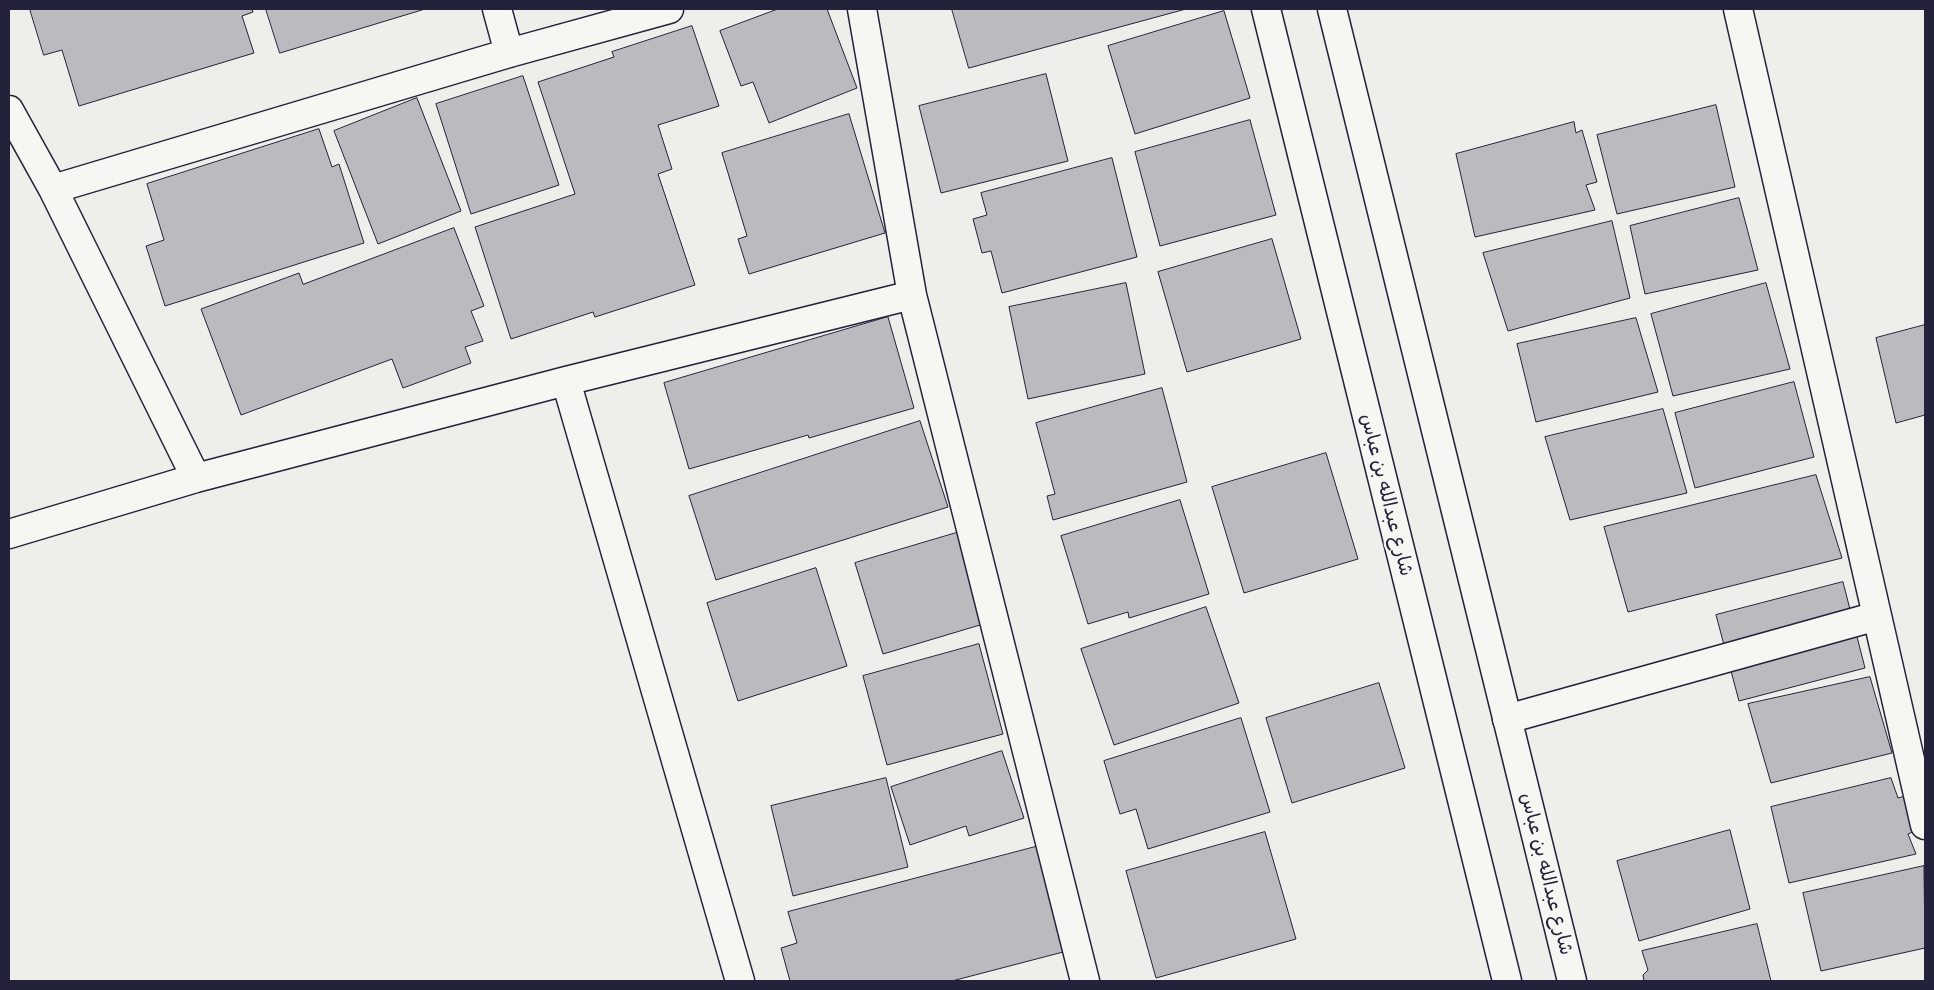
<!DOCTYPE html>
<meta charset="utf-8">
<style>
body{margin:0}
#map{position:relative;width:1934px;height:990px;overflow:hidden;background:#eeeeeb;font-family:"Patrick Hand",sans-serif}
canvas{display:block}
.frame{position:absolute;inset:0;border:10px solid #22223b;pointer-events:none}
</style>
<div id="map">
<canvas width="1934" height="990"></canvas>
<div class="frame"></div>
</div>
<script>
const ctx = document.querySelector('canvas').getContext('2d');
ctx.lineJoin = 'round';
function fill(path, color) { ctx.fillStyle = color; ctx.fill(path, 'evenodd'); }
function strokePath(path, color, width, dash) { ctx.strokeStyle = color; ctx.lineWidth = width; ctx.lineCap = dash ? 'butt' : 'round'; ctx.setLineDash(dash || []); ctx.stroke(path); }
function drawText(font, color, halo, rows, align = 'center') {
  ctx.font = font + ' "Patrick Hand","Playpen Sans Arabic",sans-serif'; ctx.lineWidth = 4.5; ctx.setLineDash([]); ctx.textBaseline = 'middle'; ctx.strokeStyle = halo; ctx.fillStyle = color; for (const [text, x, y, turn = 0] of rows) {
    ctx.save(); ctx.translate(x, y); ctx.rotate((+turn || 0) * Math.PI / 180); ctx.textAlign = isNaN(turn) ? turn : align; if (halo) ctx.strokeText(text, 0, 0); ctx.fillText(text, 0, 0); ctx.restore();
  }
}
const building = new Path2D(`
 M 30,9 L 252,9 L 253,12 L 242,16 L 254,53 L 79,106 L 62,50 L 44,55 Z
 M 266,9 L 425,9 L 280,53 Z
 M 778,9 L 827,9 L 857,88 L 769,123 L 753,82 L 741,86 L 720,31 Z
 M 952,9 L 1186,9 L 969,68 Z
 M 1224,11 L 1250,98 L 1135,134 L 1108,46 Z
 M 692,26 L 719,106 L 658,125 L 672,169 L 658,174 L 695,285 L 595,317 L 593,312 L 511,339 L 475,227 L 575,194 L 538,82 L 614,57 L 612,52 Z
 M 1046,74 L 1068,161 L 941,193 L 919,106 Z
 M 523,76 L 559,185 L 471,214 L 436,104 Z
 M 417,98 L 461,211 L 378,244 L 334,131 Z
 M 1716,105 L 1735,187 L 1617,214 L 1597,135 Z
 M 849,114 L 885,233 L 749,274 L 738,239 L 747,236 L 722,153 Z
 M 1250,120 L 1276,215 L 1160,246 L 1135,152 Z
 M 1574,122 L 1576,133 L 1582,130 L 1597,182 L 1586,185 L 1595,210 L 1475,237 L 1456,154 Z
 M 319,129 L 332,167 L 339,164 L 364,243 L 165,306 L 146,246 L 164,240 L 147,184 Z
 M 1112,158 L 1137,257 L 1002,293 L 991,251 L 982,253 L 973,219 L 987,215 L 981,193 Z
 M 1739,198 L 1758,270 L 1645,294 L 1630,226 Z
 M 1612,221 L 1630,298 L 1508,331 L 1483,253 Z
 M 454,228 L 484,306 L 471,311 L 483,341 L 465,347 L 471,363 L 403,388 L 392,359 L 241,415 L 201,309 L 299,273 L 303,284 Z
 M 1272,239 L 1301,339 L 1187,372 L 1158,272 Z
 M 1126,283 L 1145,374 L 1028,399 L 1009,307 Z
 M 1766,283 L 1790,369 L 1673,396 L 1651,314 Z
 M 888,317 L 914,408 L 809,438 L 808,435 L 689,469 L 664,383 Z
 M 1636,318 L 1658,392 L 1536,422 L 1517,344 Z
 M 1925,325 L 1925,415 L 1896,423 L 1876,338 Z
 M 1794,382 L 1814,457 L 1695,488 L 1675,413 Z
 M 1162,388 L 1187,482 L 1053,520 L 1047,496 L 1055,494 L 1036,423 Z
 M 1663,409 L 1687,493 L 1570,520 L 1545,437 Z
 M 920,421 L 948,507 L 716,580 L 689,496 Z
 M 1326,453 L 1358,559 L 1244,593 L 1212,487 Z
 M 1816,475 L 1842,558 L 1628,612 L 1604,527 Z
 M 1180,500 L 1209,594 L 1129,618 L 1128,612 L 1088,624 L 1061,536 Z
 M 963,531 L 990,622 L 883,654 L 855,563 Z
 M 816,568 L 847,666 L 738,701 L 707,603 Z
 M 1843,582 L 1865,668 L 1739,701 L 1716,615 Z
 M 1206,607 L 1239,703 L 1114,745 L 1081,649 Z
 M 979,644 L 1003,734 L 887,765 L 863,676 Z
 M 1870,677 L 1892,753 L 1771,783 L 1748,704 Z
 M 1379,683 L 1405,768 L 1292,803 L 1266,718 Z
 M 1241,718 L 1270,812 L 1148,849 L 1136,809 L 1120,814 L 1104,761 Z
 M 1002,751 L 1024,818 L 969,836 L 966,826 L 910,845 L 891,787 Z
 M 886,778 L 908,867 L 793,896 L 771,806 Z
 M 1891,778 L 1898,798 L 1905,796 L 1915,831 L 1908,834 L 1916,854 L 1789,883 L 1771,807 Z
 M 1730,830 L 1750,909 L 1639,941 L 1617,861 Z
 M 1265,832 L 1296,939 L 1156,978 L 1126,871 Z
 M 1039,846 L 1067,951 L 952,981 L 790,981 L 781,948 L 797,943 L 788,912 Z
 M 1924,866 L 1925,948 L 1821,971 L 1803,893 Z
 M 1757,924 L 1771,981 L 1644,981 L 1643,975 L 1648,970 L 1642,951 Z`);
fill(building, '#bbbbbf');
strokePath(building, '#22223b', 1);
const minor = new Path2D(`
 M 497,9 L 509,53
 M 862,9 L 912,295 L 1085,981
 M 1738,9 L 1925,825
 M 9,110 L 53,189 L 196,478
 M 53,189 L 509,53 L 669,9
 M 566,381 L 740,981
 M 9,534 L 196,478 L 566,381 L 912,295
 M 1507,719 L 1877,616`);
const major = new Path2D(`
 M 1266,9 L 1507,981
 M 1332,9 L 1572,981`);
strokePath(minor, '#22223b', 31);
strokePath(major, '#22223b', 31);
strokePath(minor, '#f6f6f2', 28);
strokePath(major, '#f6f6f2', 28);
drawText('19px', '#22223b', '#f6f6f2', [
 ["شارع عبدالله بن عباس",1386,495,76],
 ["شارع عبدالله بن عباس",1546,874,76]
]);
</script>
